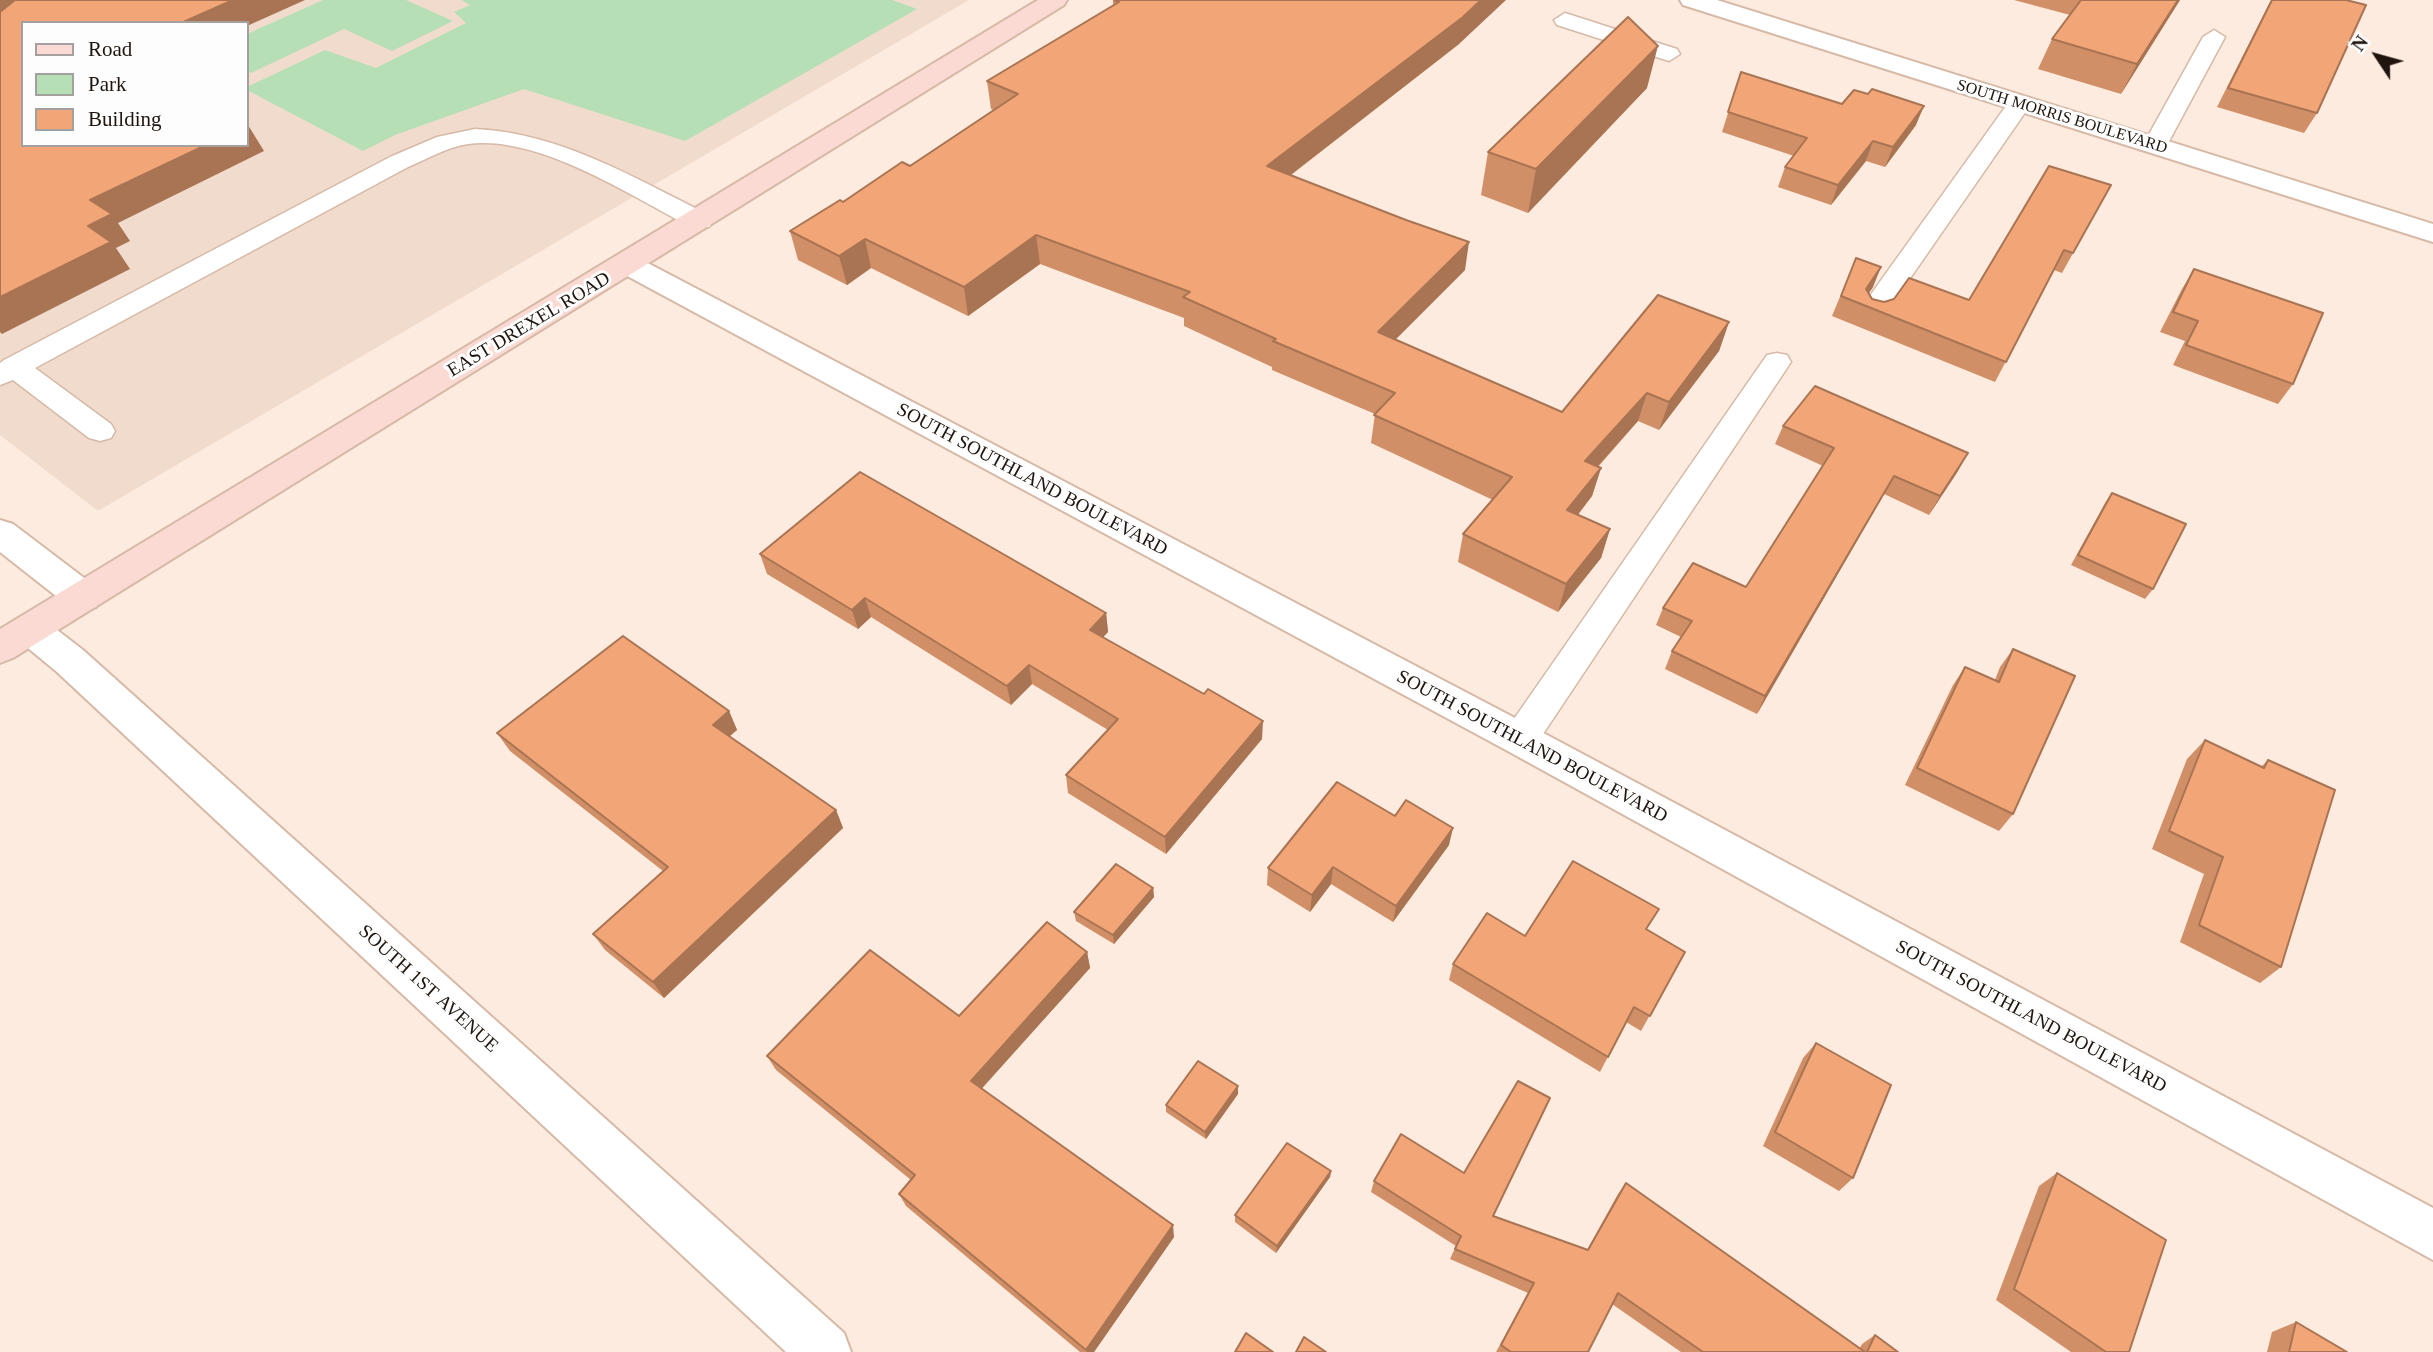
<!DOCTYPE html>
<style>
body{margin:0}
#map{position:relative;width:2433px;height:1352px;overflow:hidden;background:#feebdf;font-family:"Times New Roman",serif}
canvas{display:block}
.legend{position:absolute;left:21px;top:21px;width:228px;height:126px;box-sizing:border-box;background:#fcfdfc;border:2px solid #a4a09d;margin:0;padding:9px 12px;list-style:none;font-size:21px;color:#1f150e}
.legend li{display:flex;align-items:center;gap:14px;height:35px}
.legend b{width:35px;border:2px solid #a4a09d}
.north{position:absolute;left:2342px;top:21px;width:70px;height:70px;-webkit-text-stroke:5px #fcfdfc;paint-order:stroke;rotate:306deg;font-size:19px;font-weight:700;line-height:28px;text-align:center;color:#1f150e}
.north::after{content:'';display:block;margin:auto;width:24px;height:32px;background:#1f150e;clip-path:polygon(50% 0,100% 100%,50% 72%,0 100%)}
</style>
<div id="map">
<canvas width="2433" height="1352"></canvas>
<ul class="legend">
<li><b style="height:9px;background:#fbdad4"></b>Road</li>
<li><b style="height:19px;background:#b6dfb6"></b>Park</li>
<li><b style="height:19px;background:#f2a677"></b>Building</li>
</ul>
<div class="north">N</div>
</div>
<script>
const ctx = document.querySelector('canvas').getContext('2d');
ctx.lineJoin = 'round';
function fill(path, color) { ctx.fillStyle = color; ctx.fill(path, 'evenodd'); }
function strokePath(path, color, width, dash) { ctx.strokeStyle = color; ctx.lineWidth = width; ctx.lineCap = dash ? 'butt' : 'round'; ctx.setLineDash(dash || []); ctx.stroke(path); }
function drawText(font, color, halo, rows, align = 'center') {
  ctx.font = font + ' "Times New Roman",serif'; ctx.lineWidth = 6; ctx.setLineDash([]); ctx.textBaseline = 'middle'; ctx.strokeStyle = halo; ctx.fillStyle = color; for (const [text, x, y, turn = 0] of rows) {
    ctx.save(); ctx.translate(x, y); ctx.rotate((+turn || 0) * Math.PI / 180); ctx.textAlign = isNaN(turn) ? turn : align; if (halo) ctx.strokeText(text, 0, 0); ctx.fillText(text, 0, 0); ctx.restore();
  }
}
fill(new Path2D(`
 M 0,0 L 969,0 L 98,511 L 0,435 ZM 23,23 L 247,23 L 247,145 L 23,145 Z`), '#f1dbcd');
fill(new Path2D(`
 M 323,0 L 406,0 L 453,21 L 392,51 L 344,29 L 251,73 L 247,71 L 247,34 Z
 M 461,0 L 892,0 L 917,9 L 685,141 L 524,89 L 395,135 L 363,151 L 247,90 L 247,87 L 325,50 L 376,68 L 466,23 L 454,12 L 470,5 Z`), '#b6dfb6');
const lane = new Path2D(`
 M 1565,13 L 1677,49 L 1680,54 L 1669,61 L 1557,25 L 1554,20 Z
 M 2214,30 L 2225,37 L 2167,145 L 2164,150 L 2146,150 L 2143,145 L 2203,37 Z
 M 2019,97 L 2027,99 L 2031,104 L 1884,316 L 1874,319 L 1864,316 L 1860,310 L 1864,304 L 2011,99 Z
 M 475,129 C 561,133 634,178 709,215 L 713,221 L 709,227 L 691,227 C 629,195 539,135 468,144 C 447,147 427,159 408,167 L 35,368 L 111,424 L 115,431 L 111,438 L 100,441 L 89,438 L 13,380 L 0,385 L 0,363 L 4,360 L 390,157 L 437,137 Z
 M 1777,353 L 1787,355 L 1791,362 L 1533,749 L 1520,754 L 1507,749 L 1502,739 L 1507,729 L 1767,355 Z`);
const street = new Path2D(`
 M 1680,0 L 1717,0 L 2433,224 L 2433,242 L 1683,5 Z
 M 629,256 L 640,259 L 1534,728 L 2433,1208 L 2433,1260 L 1506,750 L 618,271 L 614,265 L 618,259 Z
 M 0,520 L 13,524 L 96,587 L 101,597 L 96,607 L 83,611 L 70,607 L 0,552 Z
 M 30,615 L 43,619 L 83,650 L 844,1333 L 851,1352 L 786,1352 L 57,672 L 17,639 L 11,629 L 17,619 Z`);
const secondary = new Path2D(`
 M 1038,0 L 1067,0 L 1064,5 L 13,658 L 0,663 L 0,629 Z`);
strokePath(lane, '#d6b9a6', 3);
strokePath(street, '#d6b9a6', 4);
strokePath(secondary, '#d6b9a6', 4);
fill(lane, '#fff');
fill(street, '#fff');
fill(secondary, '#fbdad4');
fill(new Path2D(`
 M 1113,0 L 1459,44 L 1291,175 L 1465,270 L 1395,340 L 1562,412 L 1729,322 L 1719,351 L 1659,430 L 1638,421 L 1598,467 L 1601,468 L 1592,496 L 1578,515 L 1610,529 L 1601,558 L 1558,612 L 1458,562 L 1463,534 L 1493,500 L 1371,443 L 1375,414 L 1272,370 L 1272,367 L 1184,326 L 1184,318 L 1040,264 L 968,316 L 871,268 L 847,285 L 798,260 L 790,231 L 910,166 L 994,110 L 991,109 L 987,81 L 1113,5 Z
 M 2014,0 L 2180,0 L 2121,94 L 2038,69 L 2052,39 L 2070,15 Z
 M 2271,0 L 2346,0 L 2317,113 L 2304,133 L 2217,107 Z
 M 1741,72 L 1842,104 L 1916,125 L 1885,167 L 1866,161 L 1831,205 L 1778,187 L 1785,167 L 1794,156 L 1722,132 Z
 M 1647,88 L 1528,213 L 1481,195 L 1488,152 Z
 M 2111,185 L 2062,273 L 2054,270 L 1995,382 L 1832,316 L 1856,258 L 1873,287 L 1869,293 L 1872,299 L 1884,302 L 1894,299 L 1969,300 Z
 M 2194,269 L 2293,384 L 2278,404 L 2173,365 L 2185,341 L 2160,332 L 2182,289 Z
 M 1783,426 L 1958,471 L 1929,515 L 1884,494 L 1757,714 L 1665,669 L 1672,651 L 1681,637 L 1656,625 L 1663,608 L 1746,587 L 1823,466 L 1775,444 Z
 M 2112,493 L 2153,589 L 2145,599 L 2071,565 L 2105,503 Z
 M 760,554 L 1106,613 L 1108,632 L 1103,637 L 1262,739 L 1166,854 L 1068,793 L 1066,775 L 1108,730 L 1032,684 L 1011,705 L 871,617 L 858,629 L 767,574 Z
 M 2013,649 L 2013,814 L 1999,831 L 1905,785 L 1953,685 L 1965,667 L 1995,680 L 2000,667 Z
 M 729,711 L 737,730 L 729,736 L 836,810 L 843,828 L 664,998 L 605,950 L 593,934 L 663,871 L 510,751 L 497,733 Z
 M 2205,740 L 2261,767 L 2268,760 L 2281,967 L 2260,983 L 2180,942 L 2204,874 L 2152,849 L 2187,759 Z
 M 1395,816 L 1449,845 L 1393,922 L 1331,884 L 1310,912 L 1267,885 L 1268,868 Z
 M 1153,888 L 1154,897 L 1114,944 L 1076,921 L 1074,912 Z
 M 1648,930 L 1685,952 L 1641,1031 L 1626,1022 L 1600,1072 L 1449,980 L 1453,964 L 1525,936 Z
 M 1087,952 L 1090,968 L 982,1088 L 1174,1237 L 1094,1352 L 1080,1352 L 906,1206 L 899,1194 L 911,1180 L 776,1070 L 767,1056 L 959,1016 Z
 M 1816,1043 L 1853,1178 L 1839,1191 L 1763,1146 L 1803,1058 Z
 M 1238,1086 L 1238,1094 L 1206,1139 L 1166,1112 L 1166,1105 Z
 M 1331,1171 L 1330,1177 L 1276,1253 L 1235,1222 L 1235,1215 Z
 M 2057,1173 L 2129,1352 L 2071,1352 L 1996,1300 L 2039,1186 Z
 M 1374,1181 L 1493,1216 L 1587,1250 L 1618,1194 L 1626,1183 L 1860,1348 L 1862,1344 L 1875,1335 L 1898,1352 L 1681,1352 L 1612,1304 L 1588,1352 L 1496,1352 L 1528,1293 L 1450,1259 L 1456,1246 L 1371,1192 Z
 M 2296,1322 L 2347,1352 L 2267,1352 L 2272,1332 Z`), '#d08f66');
fill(new Path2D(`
 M 0,0 L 36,0 L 0,14 Z
 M 233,0 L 305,0 L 247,26 L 247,23 L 181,23 Z
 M 1481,0 L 1506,0 L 1459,44 L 1266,194 L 1267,166 Z
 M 2178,0 L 2180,0 L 2121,94 L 2137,64 Z
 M 1658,46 L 1647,88 L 1528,213 L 1536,169 Z
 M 1924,106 L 1916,125 L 1885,167 L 1893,147 Z
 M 248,125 L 264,151 L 118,223 L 130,241 L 116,248 L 130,269 L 2,334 L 0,332 L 0,297 L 88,226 L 90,200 L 206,145 L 247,145 L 247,126 Z
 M 1873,141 L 1866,161 L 1831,205 L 1838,185 Z
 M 1036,235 L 1040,264 L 968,316 L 964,287 Z
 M 865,239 L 871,268 L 847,285 L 839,256 Z
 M 1469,242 L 1465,270 L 1374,361 L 1378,332 Z
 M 1881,267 L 1873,287 L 1861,304 L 1866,289 Z
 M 1729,322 L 1719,351 L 1659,430 L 1669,402 Z
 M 1647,393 L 1638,421 L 1577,489 L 1585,461 Z
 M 1968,453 L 1958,471 L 1929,515 L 1940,496 Z
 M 1601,468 L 1592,496 L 1559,538 L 1567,510 Z
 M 1894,476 L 1884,494 L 1757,714 L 1765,696 Z
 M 1610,529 L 1601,558 L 1558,612 L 1566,584 Z
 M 865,598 L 871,617 L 858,629 L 852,610 Z
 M 1106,613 L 1108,632 L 1092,649 L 1090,630 Z
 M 1029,665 L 1032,684 L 1011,705 L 1007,686 Z
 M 729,711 L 737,730 L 722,743 L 713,725 Z
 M 1263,721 L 1262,739 L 1166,854 L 1165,837 Z
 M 836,810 L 843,828 L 664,998 L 653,982 Z
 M 1453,828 L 1449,845 L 1393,922 L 1396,906 Z
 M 1333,867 L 1331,884 L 1310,912 L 1312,895 Z
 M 1153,888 L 1154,897 L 1114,944 L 1113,935 Z
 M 1087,952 L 1090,968 L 976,1095 L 971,1081 Z
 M 1238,1086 L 1238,1094 L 1206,1139 L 1205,1132 Z
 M 1331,1171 L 1330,1177 L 1276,1253 L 1277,1246 Z
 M 1173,1225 L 1174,1237 L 1094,1352 L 1087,1352 L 1086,1350 Z`), '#a97453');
const building = new Path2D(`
 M 15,0 L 233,0 L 181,23 L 23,23 L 23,145 L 206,145 L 90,200 L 112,214 L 88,226 L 111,242 L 0,297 L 0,12 Z
 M 1114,0 L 1481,0 L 1463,17 L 1267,166 L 1406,220 L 1469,242 L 1378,332 L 1562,412 L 1658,295 L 1729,322 L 1669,402 L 1647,393 L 1585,461 L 1601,468 L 1567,510 L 1610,529 L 1566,584 L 1463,534 L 1512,477 L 1374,415 L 1395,393 L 1273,341 L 1276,339 L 1183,297 L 1190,292 L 1036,235 L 964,287 L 865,239 L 839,256 L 790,231 L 840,200 L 843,202 L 902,162 L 910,166 L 1018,94 L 987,81 L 1119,2 Z
 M 2081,0 L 2178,0 L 2137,64 L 2052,39 Z
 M 2272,0 L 2346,0 L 2366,5 L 2317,113 L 2228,88 Z
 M 1628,17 L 1658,46 L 1536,169 L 1488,152 Z
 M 1741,72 L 1842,104 L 1854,90 L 1868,94 L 1872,89 L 1924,106 L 1893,147 L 1873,141 L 1838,185 L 1785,167 L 1807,138 L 1728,112 Z
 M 2049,166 L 2111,185 L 2073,253 L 2064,250 L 2006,362 L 1841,296 L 1856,258 L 1881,267 L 1866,289 L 1872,299 L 1884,302 L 1894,299 L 1909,278 L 1969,300 Z
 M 2194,269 L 2323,313 L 2293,384 L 2186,345 L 2198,321 L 2173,312 Z
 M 1815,386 L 1968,453 L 1940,496 L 1894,476 L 1765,696 L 1672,651 L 1692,621 L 1663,608 L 1693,563 L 1746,587 L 1834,448 L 1783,426 Z
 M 860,472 L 1106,613 L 1090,630 L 1204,694 L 1208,689 L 1263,721 L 1165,837 L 1066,775 L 1118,719 L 1029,665 L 1007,686 L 865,598 L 852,610 L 760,554 Z
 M 2112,493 L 2186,524 L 2153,589 L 2078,555 Z
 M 623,636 L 729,711 L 713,725 L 836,810 L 653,982 L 593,934 L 668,867 L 497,733 Z
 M 2013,649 L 2075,676 L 2013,814 L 1917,768 L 1965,667 L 1999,682 Z
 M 2205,740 L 2264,768 L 2268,760 L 2335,790 L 2281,967 L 2199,925 L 2223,857 L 2169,831 Z
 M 1337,782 L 1395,816 L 1406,800 L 1453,828 L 1396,906 L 1333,867 L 1312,895 L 1268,868 Z
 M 1573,861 L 1659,909 L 1646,929 L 1685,952 L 1650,1016 L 1634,1007 L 1608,1057 L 1453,964 L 1487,913 L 1525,936 Z
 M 1116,864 L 1153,888 L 1113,935 L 1074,912 Z
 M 1047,922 L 1087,952 L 971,1081 L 1173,1225 L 1086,1350 L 899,1194 L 915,1175 L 767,1056 L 870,950 L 959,1016 Z
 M 1816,1043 L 1891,1085 L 1853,1178 L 1775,1132 Z
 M 1198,1061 L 1238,1086 L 1205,1132 L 1166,1105 Z
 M 1518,1081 L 1550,1098 L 1493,1216 L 1588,1250 L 1626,1183 L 1865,1352 L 1703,1352 L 1618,1293 L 1588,1352 L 1511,1352 L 1501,1345 L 1534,1283 L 1455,1249 L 1461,1236 L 1374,1181 L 1401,1134 L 1464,1173 Z
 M 1287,1143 L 1331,1171 L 1277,1246 L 1235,1215 Z
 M 2057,1173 L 2166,1240 L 2129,1352 L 2106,1352 L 2014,1289 Z
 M 2296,1322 L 2347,1352 L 2289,1352 Z
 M 1246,1333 L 1273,1352 L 1235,1352 Z
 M 1875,1335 L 1898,1352 L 1867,1352 Z
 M 1304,1337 L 1326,1352 L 1296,1352 Z`);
fill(building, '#f2a677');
strokePath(building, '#a97453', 2);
drawText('16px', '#1f150e', '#fcfdfc', [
 ["SOUTH MORRIS BOULEVARD",2062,117,17]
]);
drawText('19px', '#1f150e', '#fcfdfc', [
 ["EAST DREXEL ROAD",529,325,-31],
 ["SOUTH SOUTHLAND BOULEVARD",1032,480,28],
 ["SOUTH SOUTHLAND BOULEVARD",1532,747,28],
 ["SOUTH 1ST AVENUE",428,989,42],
 ["SOUTH SOUTHLAND BOULEVARD",2031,1017,28]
]);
</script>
